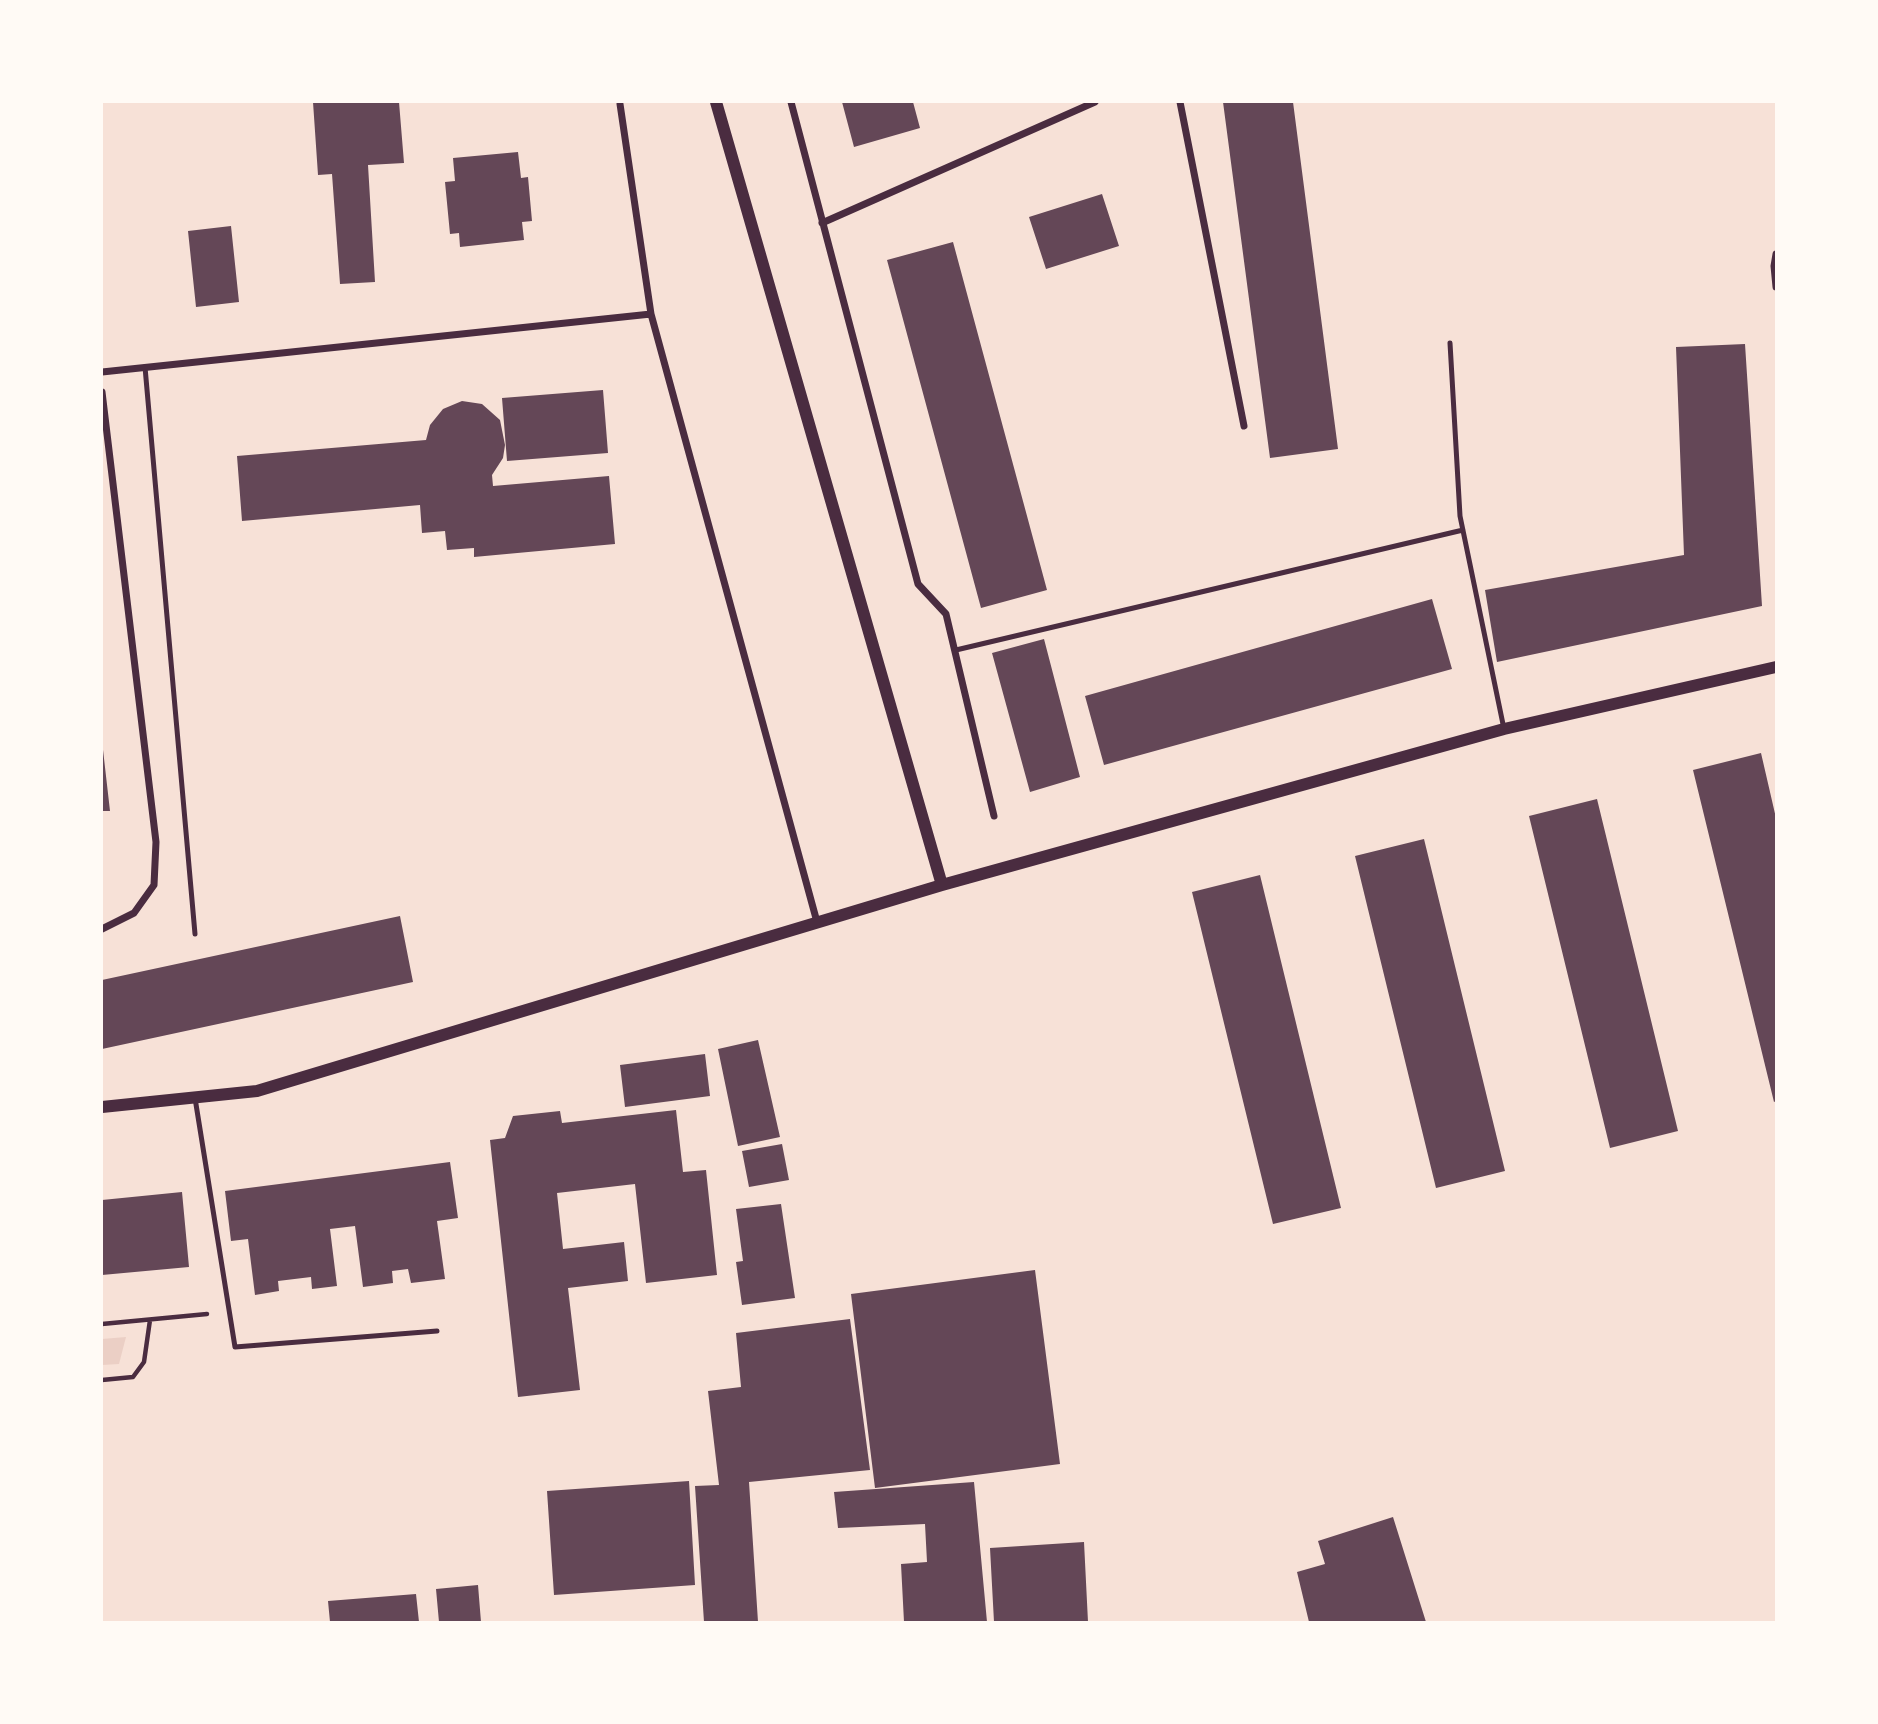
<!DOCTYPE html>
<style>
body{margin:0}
#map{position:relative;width:1878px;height:1724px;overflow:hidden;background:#f7e1d7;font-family:Georgia,serif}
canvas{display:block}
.frame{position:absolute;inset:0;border:103px solid #fffaf5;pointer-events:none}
</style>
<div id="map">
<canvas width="1878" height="1724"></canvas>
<div class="frame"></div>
</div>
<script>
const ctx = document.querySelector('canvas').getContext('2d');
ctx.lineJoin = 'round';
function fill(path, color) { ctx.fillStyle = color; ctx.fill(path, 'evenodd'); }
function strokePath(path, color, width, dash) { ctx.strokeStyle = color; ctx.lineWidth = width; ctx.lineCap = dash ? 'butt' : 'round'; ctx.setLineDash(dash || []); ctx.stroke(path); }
fill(new Path2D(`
 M 126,1337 L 119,1364 L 102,1365 L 102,1339 Z`), '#ebcfc5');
fill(new Path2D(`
 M 313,102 L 399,102 L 404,163 L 368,165 L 375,282 L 340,284 L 332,174 L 318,175 Z
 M 842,102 L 913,102 L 920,128 L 854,147 Z
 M 1223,102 L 1293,102 L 1338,449 L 1270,458 Z
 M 518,152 L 521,178 L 528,177 L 532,221 L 522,222 L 524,240 L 460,247 L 459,233 L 450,234 L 445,182 L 455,181 L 453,158 Z
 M 1102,194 L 1119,246 L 1046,269 L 1029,217 Z
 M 231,226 L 239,302 L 196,307 L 188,231 Z
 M 953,242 L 1047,590 L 981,608 L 887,260 Z
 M 1745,344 L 1762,606 L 1497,662 L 1485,590 L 1684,555 L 1676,347 Z
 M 603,390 L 608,453 L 507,461 L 502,398 Z
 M 462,401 L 482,404 L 500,420 L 505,445 L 503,458 L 492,475 L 493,486 L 609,476 L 615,544 L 474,557 L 474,548 L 447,550 L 445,531 L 422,533 L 420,505 L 242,521 L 237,456 L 426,440 L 430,425 L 443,409 Z
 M 1432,599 L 1452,669 L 1104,765 L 1085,696 Z
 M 1044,639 L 1080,777 L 1030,792 L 992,653 Z
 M 102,741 L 110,811 L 102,811 Z
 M 1761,753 L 1776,818 L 1776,1101 L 1774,1102 L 1693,770 Z
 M 1597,799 L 1678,1131 L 1610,1148 L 1529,816 Z
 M 1424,839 L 1505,1171 L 1436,1188 L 1355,856 Z
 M 1260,875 L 1341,1208 L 1273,1224 L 1192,892 Z
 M 400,916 L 413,982 L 102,1049 L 102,980 Z
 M 758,1040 L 780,1137 L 738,1146 L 718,1049 Z
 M 705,1054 L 710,1096 L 625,1107 L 620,1065 Z
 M 676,1110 L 683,1172 L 706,1170 L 717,1275 L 646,1283 L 635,1184 L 557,1193 L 563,1249 L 624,1242 L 628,1281 L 568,1288 L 580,1390 L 518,1397 L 490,1140 L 505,1138 L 513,1116 L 560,1111 L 562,1123 Z
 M 782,1144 L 789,1180 L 749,1187 L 742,1151 Z
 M 450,1162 L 458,1218 L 437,1221 L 445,1279 L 411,1283 L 408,1269 L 392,1271 L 393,1283 L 363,1287 L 355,1226 L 330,1229 L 337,1286 L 312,1289 L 311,1277 L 278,1281 L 279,1291 L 255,1295 L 248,1239 L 231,1241 L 225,1191 Z
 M 182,1192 L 189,1267 L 102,1275 L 102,1200 Z
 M 781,1204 L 795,1298 L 742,1305 L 736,1262 L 743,1261 L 736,1209 Z
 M 1035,1270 L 1060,1464 L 875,1488 L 851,1294 Z
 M 850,1319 L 870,1470 L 749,1482 L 758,1622 L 704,1622 L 695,1486 L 719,1485 L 708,1391 L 741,1387 L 736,1333 Z
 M 689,1481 L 695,1585 L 554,1595 L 547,1491 Z
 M 974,1482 L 987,1622 L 904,1622 L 901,1564 L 927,1562 L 925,1524 L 838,1528 L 834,1492 Z
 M 1393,1517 L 1426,1622 L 1309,1622 L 1297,1572 L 1325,1564 L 1318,1541 Z
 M 1084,1542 L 1088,1622 L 994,1622 L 990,1548 Z
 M 478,1585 L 481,1622 L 439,1622 L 436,1589 Z
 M 416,1594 L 419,1622 L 330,1622 L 328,1601 Z`), '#644757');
strokePath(new Path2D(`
 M 102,1324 L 207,1314
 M 102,1380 L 133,1377 L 144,1362 L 150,1320`), '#4a2c40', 4.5);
strokePath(new Path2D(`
 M 1450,343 L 1460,516 L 1504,729
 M 145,367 L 195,934
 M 956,650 L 1463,530
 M 195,1098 L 235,1347 L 437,1331`), '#4a2c40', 5);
strokePath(new Path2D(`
 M 791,102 L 918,584 L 946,614 L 994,816
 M 1180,102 L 1244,426
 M 620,104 L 651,314 L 817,922
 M 822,223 L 1095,102
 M 1776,254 L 1774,266 L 1776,287
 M 102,372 L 651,314
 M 102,392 L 156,842 L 154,885 L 134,913 L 102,929`), '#4a2c40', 7);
strokePath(new Path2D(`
 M 716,102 L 942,885
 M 102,1107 L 257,1091 L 942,885 L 1504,729 L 1776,667`), '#4a2c40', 12);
</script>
